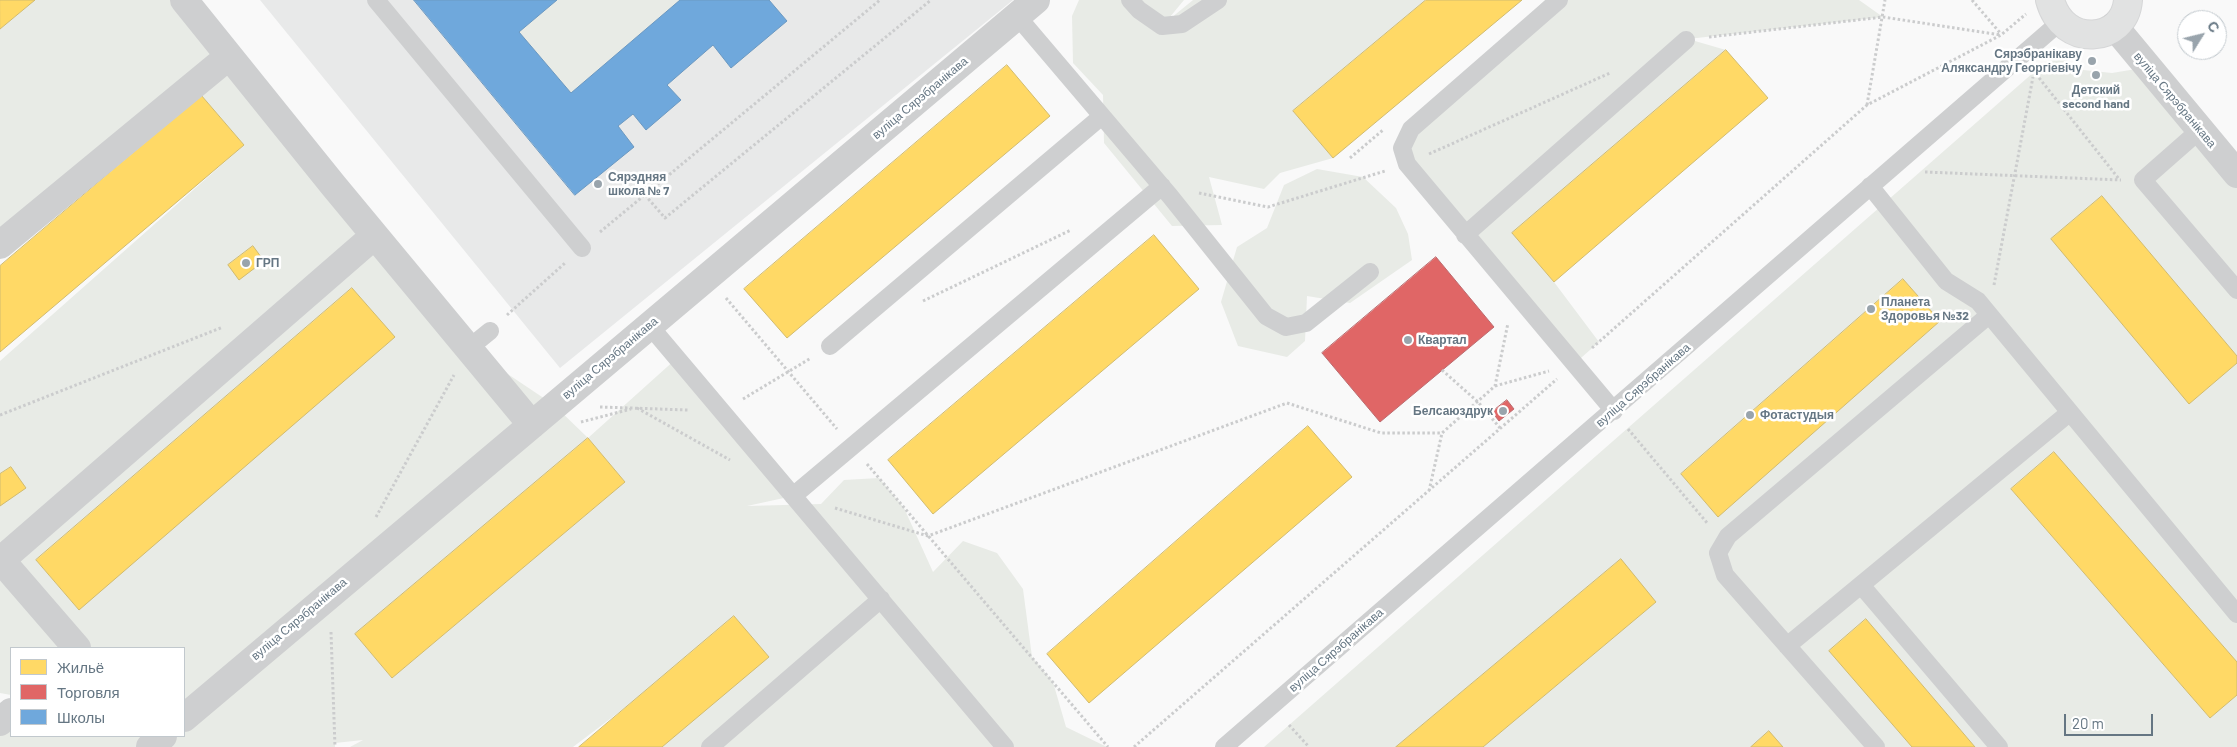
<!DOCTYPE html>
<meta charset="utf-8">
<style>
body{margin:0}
#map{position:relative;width:2237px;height:747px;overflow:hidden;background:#f9f9f9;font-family:Barlow,sans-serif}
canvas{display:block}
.legend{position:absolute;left:10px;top:647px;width:175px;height:90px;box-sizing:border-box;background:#fff;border:1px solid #c1c8cd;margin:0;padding:6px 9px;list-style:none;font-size:15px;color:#657683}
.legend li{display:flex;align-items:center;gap:10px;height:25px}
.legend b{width:25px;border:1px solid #c1c8cd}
.north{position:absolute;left:2177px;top:10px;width:50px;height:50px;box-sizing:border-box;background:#fff;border:1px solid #c1c8cd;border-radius:50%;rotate:54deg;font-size:14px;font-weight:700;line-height:20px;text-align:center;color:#657683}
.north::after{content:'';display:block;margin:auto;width:18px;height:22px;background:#99a4ac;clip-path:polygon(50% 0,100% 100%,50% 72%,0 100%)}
.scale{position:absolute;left:2064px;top:714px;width:89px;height:22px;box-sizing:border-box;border:2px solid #657683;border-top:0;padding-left:6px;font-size:15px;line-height:18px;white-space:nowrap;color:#657683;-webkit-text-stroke:4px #fff;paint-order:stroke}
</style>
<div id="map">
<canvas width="2237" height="747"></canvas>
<ul class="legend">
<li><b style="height:14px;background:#ffd966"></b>Жильё</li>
<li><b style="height:14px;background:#e06666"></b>Торговля</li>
<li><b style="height:14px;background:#6fa8dc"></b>Школы</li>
</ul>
<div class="north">С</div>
<div class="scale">20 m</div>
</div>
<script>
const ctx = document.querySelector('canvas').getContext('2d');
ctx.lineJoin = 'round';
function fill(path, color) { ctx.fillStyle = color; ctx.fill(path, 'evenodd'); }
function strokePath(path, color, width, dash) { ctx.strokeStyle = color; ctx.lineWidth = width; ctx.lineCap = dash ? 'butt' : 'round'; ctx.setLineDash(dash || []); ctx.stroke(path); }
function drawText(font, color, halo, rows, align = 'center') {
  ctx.font = font + ' Barlow,sans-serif'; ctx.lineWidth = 5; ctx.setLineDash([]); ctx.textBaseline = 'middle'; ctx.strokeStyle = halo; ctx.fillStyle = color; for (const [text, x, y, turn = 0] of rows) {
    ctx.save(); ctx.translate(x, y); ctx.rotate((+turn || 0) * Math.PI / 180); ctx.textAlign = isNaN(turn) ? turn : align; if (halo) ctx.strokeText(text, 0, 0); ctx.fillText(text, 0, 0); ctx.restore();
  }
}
fill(new Path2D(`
 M 260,0 L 1013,0 L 560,368 Z`), '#e8e9e9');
fill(new Path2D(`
 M 35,0 L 185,0 L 469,348 L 554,405 L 588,438 L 677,358 L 793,496 L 747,506 L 821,504 L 844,480 L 879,478 L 904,508 L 933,572 L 963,541 L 997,553 L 1023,589 L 1032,657 L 1053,682 L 1066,727 L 1107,747 L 662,747 L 768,657 L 734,616 L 635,700 L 573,747 L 350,747 L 363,740 L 335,743 L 335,747 L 0,747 L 0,720 L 11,711 L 11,736 L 184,736 L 184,648 L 11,648 L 11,695 L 0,693 L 0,361 L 244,145 L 201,95 L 0,245 L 0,29 ZM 352,288 L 394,337 L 78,609 L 36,560 ZM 588,438 L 625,482 L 392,678 L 356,635 Z
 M 557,0 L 680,0 L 571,93 L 519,32 Z
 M 1079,0 L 1184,0 L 1165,23 L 1193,0 L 1426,0 L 1293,111 L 1333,158 L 1280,173 L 1264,189 L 1209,177 L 1222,225 L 1172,226 L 1104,143 L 1103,95 L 1073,63 L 1072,16 Z
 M 1545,0 L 1859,0 L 1883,17 L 1688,39 L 1726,50 L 1513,233 L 1554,282 L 1599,342 L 1573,365 L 1407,164 L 1411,129 Z
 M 2061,50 L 2074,69 L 2112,73 L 2148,67 L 2237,174 L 2237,356 L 2102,196 L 2190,403 L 2237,363 L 2237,662 L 2054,452 L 2011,489 L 2210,718 L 2237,695 L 2237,747 L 1975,747 L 1866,619 L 1830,651 L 1912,747 L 1483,747 L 1656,602 L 1396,747 L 1264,747 L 2034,72 ZM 1903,279 L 1940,321 L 1718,516 L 1681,474 Z
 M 1317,169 L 1363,177 L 1396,208 L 1408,234 L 1412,260 L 1350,303 L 1307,296 L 1305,341 L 1287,357 L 1238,346 L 1221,302 L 1237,247 L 1267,228 L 1284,185 Z`), '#e8ebe6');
const homes = new Path2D(`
 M 0,0 L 35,0 L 0,29 Z
 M 1426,0 L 1522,0 L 1333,158 L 1293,111 Z
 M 1726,50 L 1768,98 L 1554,282 L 1512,233 Z
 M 1007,65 L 1050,116 L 787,338 L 744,289 Z
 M 201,95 L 244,145 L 0,352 L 0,266 Z
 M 2102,196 L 2237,356 L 2237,363 L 2189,404 L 2051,239 Z
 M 1154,235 L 1199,289 L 933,514 L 888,460 Z
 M 253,246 L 264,261 L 239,280 L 228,265 Z
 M 1903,279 L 1940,321 L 1718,517 L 1681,474 Z
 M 352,288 L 395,337 L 79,610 L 36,560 Z
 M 1308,426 L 1352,477 L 1089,703 L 1047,654 Z
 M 588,438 L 625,482 L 392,678 L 355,634 Z
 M 2054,452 L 2237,662 L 2237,695 L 2210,718 L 2011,489 Z
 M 11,467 L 26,488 L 0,506 L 0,474 Z
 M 1621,559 L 1656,602 L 1483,747 L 1396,747 Z
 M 734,616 L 769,657 L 662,747 L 579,747 Z
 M 1866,619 L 1975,747 L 1912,747 L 1829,651 Z
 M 1769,731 L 1783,747 L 1751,747 Z`);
fill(homes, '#ffd966');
strokePath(homes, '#d1bb6f', 1);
const shops = new Path2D(`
 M 1436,257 L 1494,327 L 1380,422 L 1322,353 Z
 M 1507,400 L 1514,409 L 1499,421 L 1492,412 Z`);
fill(shops, '#e06666');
strokePath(shops, '#bb6b6f', 1);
const schools = new Path2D(`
 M 414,0 L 557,0 L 519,32 L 571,93 L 680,0 L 769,0 L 787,21 L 731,68 L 713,45 L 667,85 L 681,100 L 646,130 L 633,114 L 618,126 L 634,147 L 575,195 Z`);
fill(schools, '#6fa8dc');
strokePath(schools, '#6c99c1', 1);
const secondary = new Path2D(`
 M 2050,0 C 2063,49 2125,43 2128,0`);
strokePath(secondary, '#d5d6d7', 30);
strokePath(new Path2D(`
 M 1972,0 L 2001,34
 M 1709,37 L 1883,17 L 2001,35
 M 2036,74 L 2119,179
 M 1867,105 L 1885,0
 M 1429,154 L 1610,73
 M 1350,158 L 1383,130
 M 1925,172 L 2121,180
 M 1199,193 L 1268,207 L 1385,171
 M 645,195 L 665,218 L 931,0
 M 600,232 L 880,0
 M 1994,285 L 2033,77
 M 726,298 L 837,429
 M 923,301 L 1071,230
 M 507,315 L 565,263
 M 1592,348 L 1867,105 L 2001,35 L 2026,14
 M 1442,370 L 1478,402 L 1500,428
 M 1495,386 L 1549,371
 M 743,399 L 811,358
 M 600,407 L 688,410
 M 637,408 L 730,460
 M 0,415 L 223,327
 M 581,422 L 631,409
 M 1628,429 L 1708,524
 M 867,464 L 1108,747
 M 1429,491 L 1442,433
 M 835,508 L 928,536 L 1287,403 L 1381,433 L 1442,433 L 1495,386 L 1508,323
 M 376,517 L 454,375
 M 331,632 L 335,747
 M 1289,725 L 1309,747
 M 1134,747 L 1557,379`), '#cbcccd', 3, [2.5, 2.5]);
strokePath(new Path2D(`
 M 376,0 L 582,248
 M 1130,0 L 1139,10 L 1162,26 L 1182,24 L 1218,0
 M 1559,0 L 1411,129 L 1402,148 L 1407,164 L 1614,411
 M 1102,116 L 1170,196 L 1266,316 L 1286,327 L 1306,323 L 1370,272
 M 2201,129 L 2143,180 L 2237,290
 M 1870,186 L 1946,281 L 1978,301 L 2237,614
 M 1465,235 L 1686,40
 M 649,325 L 1005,747
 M 830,346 L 1102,116 L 1017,16
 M 469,348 L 490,331
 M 793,496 L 1162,186
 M 1861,585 L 1999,747
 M 1787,646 L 2069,413
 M 710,747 L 881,599
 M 1224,747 L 2060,22
 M 1876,747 L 1725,575 L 1718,553 L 1728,536 L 1989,315`), '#cecfd0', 18);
strokePath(new Path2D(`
 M 184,0 L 333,185 L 532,425
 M 2114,26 L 2237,174
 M 0,245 L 228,57
 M 0,559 L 77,648
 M 0,561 L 374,236
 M 184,718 L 1036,0
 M 0,722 L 11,712
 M 150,747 L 163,736`), '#cecfd0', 28);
strokePath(secondary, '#e1e2e2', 28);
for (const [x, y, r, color] of [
 [2092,61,5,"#99a4ac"],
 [2096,75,5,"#99a4ac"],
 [598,184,5,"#99a4ac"],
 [246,263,5,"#99a4ac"],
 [1871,309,5,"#99a4ac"],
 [1408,340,5,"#99a4ac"],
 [1503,411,5,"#99a4ac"],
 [1750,415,5,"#99a4ac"]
]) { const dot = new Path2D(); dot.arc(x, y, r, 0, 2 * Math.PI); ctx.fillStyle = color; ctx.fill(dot); strokePath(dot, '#fff', 2); }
drawText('bold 12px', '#657683', '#fff', [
 ["Сярэбранікаву",2082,54,"right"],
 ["Аляксандру Георгіевічу",2082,68,"right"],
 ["Детский",2096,90,"center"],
 ["second hand",2096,104,"center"],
 ["Сярэдняя",608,177],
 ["школа № 7",608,191],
 ["ГРП",256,263],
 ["Планета",1881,302],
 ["Здоровья №32",1881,316],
 ["Квартал",1418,340],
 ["Белсаюздрук",1493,411,"right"],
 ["Фотастудыя",1760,415]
], 'left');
drawText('12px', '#657683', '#fff', [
 ["вуліца Сярэбранікава",920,98,-40],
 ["вуліца Сярэбранікава",2175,100,50],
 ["вуліца Сярэбранікава",610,358,-40],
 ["вуліца Сярэбранікава",1643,385,-41],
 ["вуліца Сярэбранікава",299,619,-40],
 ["вуліца Сярэбранікава",1336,650,-41]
]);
</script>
